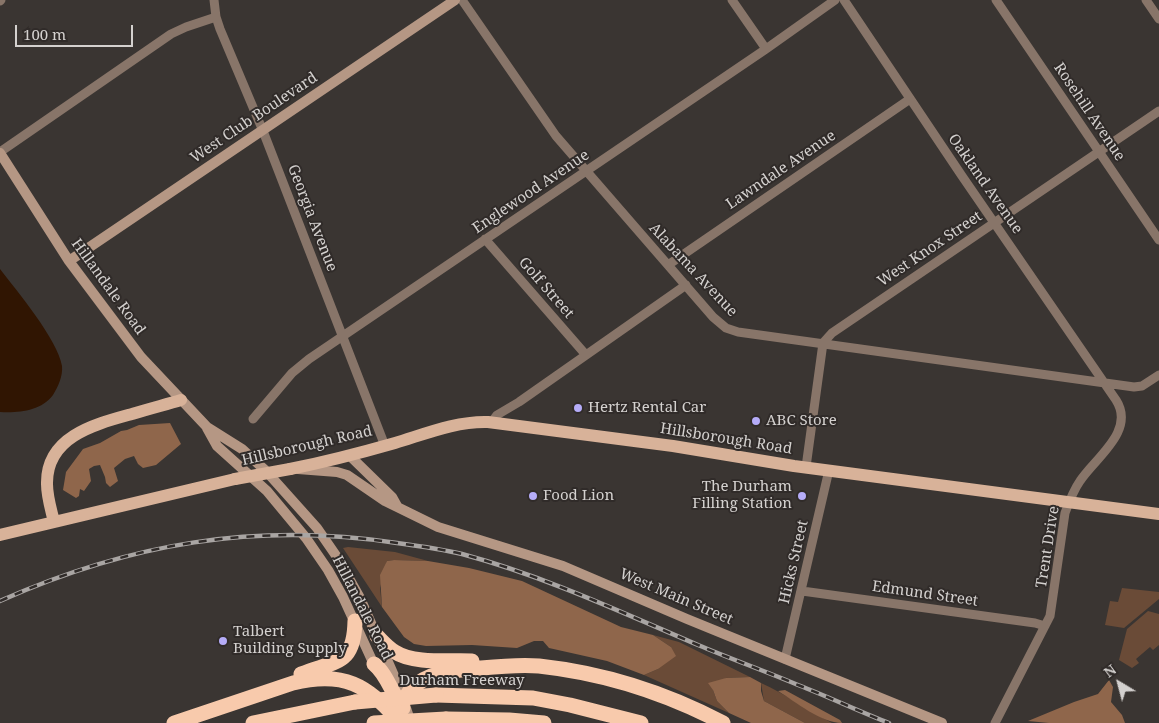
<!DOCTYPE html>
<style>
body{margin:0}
#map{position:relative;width:1159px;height:723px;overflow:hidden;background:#3a3532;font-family:"Noto Serif",serif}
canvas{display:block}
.north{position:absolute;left:1094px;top:658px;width:50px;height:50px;-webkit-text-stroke:4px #302b29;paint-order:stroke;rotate:323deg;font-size:14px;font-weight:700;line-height:20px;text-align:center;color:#d4d1cf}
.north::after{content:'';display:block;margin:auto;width:18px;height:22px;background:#d4d1cf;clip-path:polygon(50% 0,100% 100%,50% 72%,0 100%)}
.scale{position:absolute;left:15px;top:25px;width:118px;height:22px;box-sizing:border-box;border:2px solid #d4d1cf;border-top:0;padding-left:6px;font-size:15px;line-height:18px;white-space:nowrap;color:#d4d1cf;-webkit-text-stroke:4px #302b29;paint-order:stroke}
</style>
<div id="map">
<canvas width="1159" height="723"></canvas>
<div class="north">N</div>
<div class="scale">100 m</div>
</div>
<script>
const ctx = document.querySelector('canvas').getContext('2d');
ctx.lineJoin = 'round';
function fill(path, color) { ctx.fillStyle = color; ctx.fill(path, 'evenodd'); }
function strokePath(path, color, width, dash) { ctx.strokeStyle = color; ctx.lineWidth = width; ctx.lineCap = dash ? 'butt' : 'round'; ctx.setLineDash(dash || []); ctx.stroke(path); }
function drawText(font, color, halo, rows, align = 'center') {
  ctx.font = font + ' "Noto Serif",serif'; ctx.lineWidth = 4; ctx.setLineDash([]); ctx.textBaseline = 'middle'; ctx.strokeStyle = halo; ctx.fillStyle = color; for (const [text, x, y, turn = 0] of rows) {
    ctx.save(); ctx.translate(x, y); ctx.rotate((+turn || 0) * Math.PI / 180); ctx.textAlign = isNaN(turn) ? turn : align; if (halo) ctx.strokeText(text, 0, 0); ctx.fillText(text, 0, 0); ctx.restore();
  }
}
fill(new Path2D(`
 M 348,547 L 395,552 L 428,561 L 394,560 L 387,561 L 380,588 L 382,607 L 343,548 Z
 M 1122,588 L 1159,592 L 1159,599 L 1124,628 L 1105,625 L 1110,601 L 1118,602 Z
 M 1148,611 L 1159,614 L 1159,645 L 1153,650 L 1150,647 L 1136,659 L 1139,663 L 1132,668 L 1119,660 L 1127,629 Z
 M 653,635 L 679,642 L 750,677 L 726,678 L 713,690 L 717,701 L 729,713 L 644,675 L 658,669 L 671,647 Z
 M 761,683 C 785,694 808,710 832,723 L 805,723 L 764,701 Z`), '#6a4b37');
fill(new Path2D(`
 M 170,423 L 181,444 L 156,465 L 143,468 L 138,464 L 134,456 L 125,459 L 114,468 L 118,481 L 110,487 L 106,483 L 105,477 L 100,465 L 94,466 L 89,469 L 91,481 L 84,491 L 80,489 L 79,496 L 76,498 L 63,490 L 66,472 L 83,449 L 100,443 L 121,431 L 127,430 L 139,425 Z
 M 394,560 L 428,561 L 469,568 L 522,581 L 621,627 L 653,635 L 671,647 L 676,656 L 658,669 L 644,675 L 607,661 L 549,648 L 543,641 L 534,641 L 517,648 L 472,645 L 426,646 L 414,644 L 404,637 L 382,607 L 380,575 L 387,561 Z
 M 750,677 L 761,683 L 761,691 L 764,701 L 805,723 L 751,723 L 729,713 L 717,701 L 713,690 L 708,683 L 726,678 Z
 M 1109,680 L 1113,687 L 1111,702 L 1122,715 L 1125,723 L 1049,723 L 1028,721 L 1074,702 L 1098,694 Z
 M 785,690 L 840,720 L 842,723 C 821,723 796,702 778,691 Z`), '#8f664b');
fill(new Path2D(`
 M 0,269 C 17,291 58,340 62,366 C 63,376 58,387 53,395 C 41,411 19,413 0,412 Z`), '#301502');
strokePath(new Path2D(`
 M 214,0 L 216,17 L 220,29 L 263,131 L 385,446
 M 462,0 L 556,136 L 713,317 L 726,328 L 738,332 L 1134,387 L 1142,386 L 1159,375
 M 732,0 L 766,49
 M 844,0 L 962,176 L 1116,400 C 1136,431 1095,458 1080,481 C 1073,491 1069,502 1065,513 L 1050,616 L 995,723
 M 996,0 L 1159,240
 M 1146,0 L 1159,19
 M 0,1 L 1,0
 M 0,152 L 171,34 L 186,27 L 216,17
 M 485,239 L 586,355
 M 668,265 L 910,99
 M 253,419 L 292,373 L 309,359 L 766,49 L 835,0
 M 491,423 L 497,415 L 519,402 L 686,285
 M 806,467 L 823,343 L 832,333 L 1159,111
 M 802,591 L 1035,623 L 1045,626
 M 785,659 L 829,470`), '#887569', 9);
strokePath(new Path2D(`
 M 0,153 L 69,261 L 141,357 L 207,427 L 242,449 L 266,471 L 317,528 L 337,557 L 360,598 L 399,687 L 411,723
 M 69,261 L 455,0
 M 207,428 L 217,446 L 267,491 L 306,538 L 328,570 L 343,597 L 376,669
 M 349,455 L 392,497 L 397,506
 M 298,469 L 337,472 L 347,475 L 385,501 L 438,527 L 563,566 L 687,619 L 942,723`), '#b59784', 10);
strokePath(new Path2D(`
 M 290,469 C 325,462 360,453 395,443 C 425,434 456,421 488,422 L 673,446 L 794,466 L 1159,514
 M 54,522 C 51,509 47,497 47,484 C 46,436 96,424 132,414 C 148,409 164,405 181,400
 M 0,535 L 235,479`), '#d8b299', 12);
strokePath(new Path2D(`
 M 377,636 C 383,642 388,648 395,652 C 413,664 450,660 472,661
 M 374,664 C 387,674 392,694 403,708
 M 301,674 C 337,660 354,665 355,621
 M 436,695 L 533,698 L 570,705 L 641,723
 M 446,719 L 509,720 L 544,723
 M 174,723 L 293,683 C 343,671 368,684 400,723
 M 253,723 L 355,702
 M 396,723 C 397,714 401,706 405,698 C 419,673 445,672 471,669 C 493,667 516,664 539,666 C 603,673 666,693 723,723`), '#f8caac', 15);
const rail = new Path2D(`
 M 0,601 C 130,543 256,522 397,543 C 419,546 441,549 462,554 C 544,576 621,612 698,645 C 731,659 765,671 798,685 C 829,697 858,711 889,723`);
strokePath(rail, '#a9a5a3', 4.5);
strokePath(rail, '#302b29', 2.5, [8]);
strokePath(new Path2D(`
 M 235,479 L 290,469`), '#d8b299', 12);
strokePath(new Path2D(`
 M 355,702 L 436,695
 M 374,723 L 446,719`), '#f8caac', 15);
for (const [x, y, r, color] of [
 [578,408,5,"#b5acf8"],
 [756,421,5,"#b5acf8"],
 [533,496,5,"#b5acf8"],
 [802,496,5,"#b5acf8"],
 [223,641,5,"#b5acf8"]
]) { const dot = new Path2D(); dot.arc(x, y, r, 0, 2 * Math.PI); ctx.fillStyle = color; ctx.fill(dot); strokePath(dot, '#302b29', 2); }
drawText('15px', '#d4d1cf', '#302b29', [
 ["Rosehill Avenue",1089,112,56],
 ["West Club Boulevard",254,118,-34],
 ["Lawndale Avenue",781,170,-34],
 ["Oakland Avenue",985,184,55],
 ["Englewood Avenue",531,192,-34],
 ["Georgia Avenue",312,218,69],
 ["West Knox Street",930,249,-34],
 ["Alabama Avenue",693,270,47],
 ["Hillandale Road",108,287,54],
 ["Golf Street",546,288,49],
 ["Hillsborough Road",726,439,9],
 ["Hillsborough Road",307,446,-13],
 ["Trent Drive",1048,547,-81],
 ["Hicks Street",794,562,-77],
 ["Edmund Street",925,594,8],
 ["West Main Street",676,597,23],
 ["Hillandale Road",362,608,63],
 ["Durham Freeway",462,681]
]);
drawText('15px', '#d4d1cf', '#302b29', [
 ["Hertz Rental Car",588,408],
 ["ABC Store",766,421],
 ["The Durham",792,487,"right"],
 ["Filling Station",792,504,"right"],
 ["Food Lion",543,496],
 ["Talbert",233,632],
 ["Building Supply",233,649]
], 'left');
</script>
